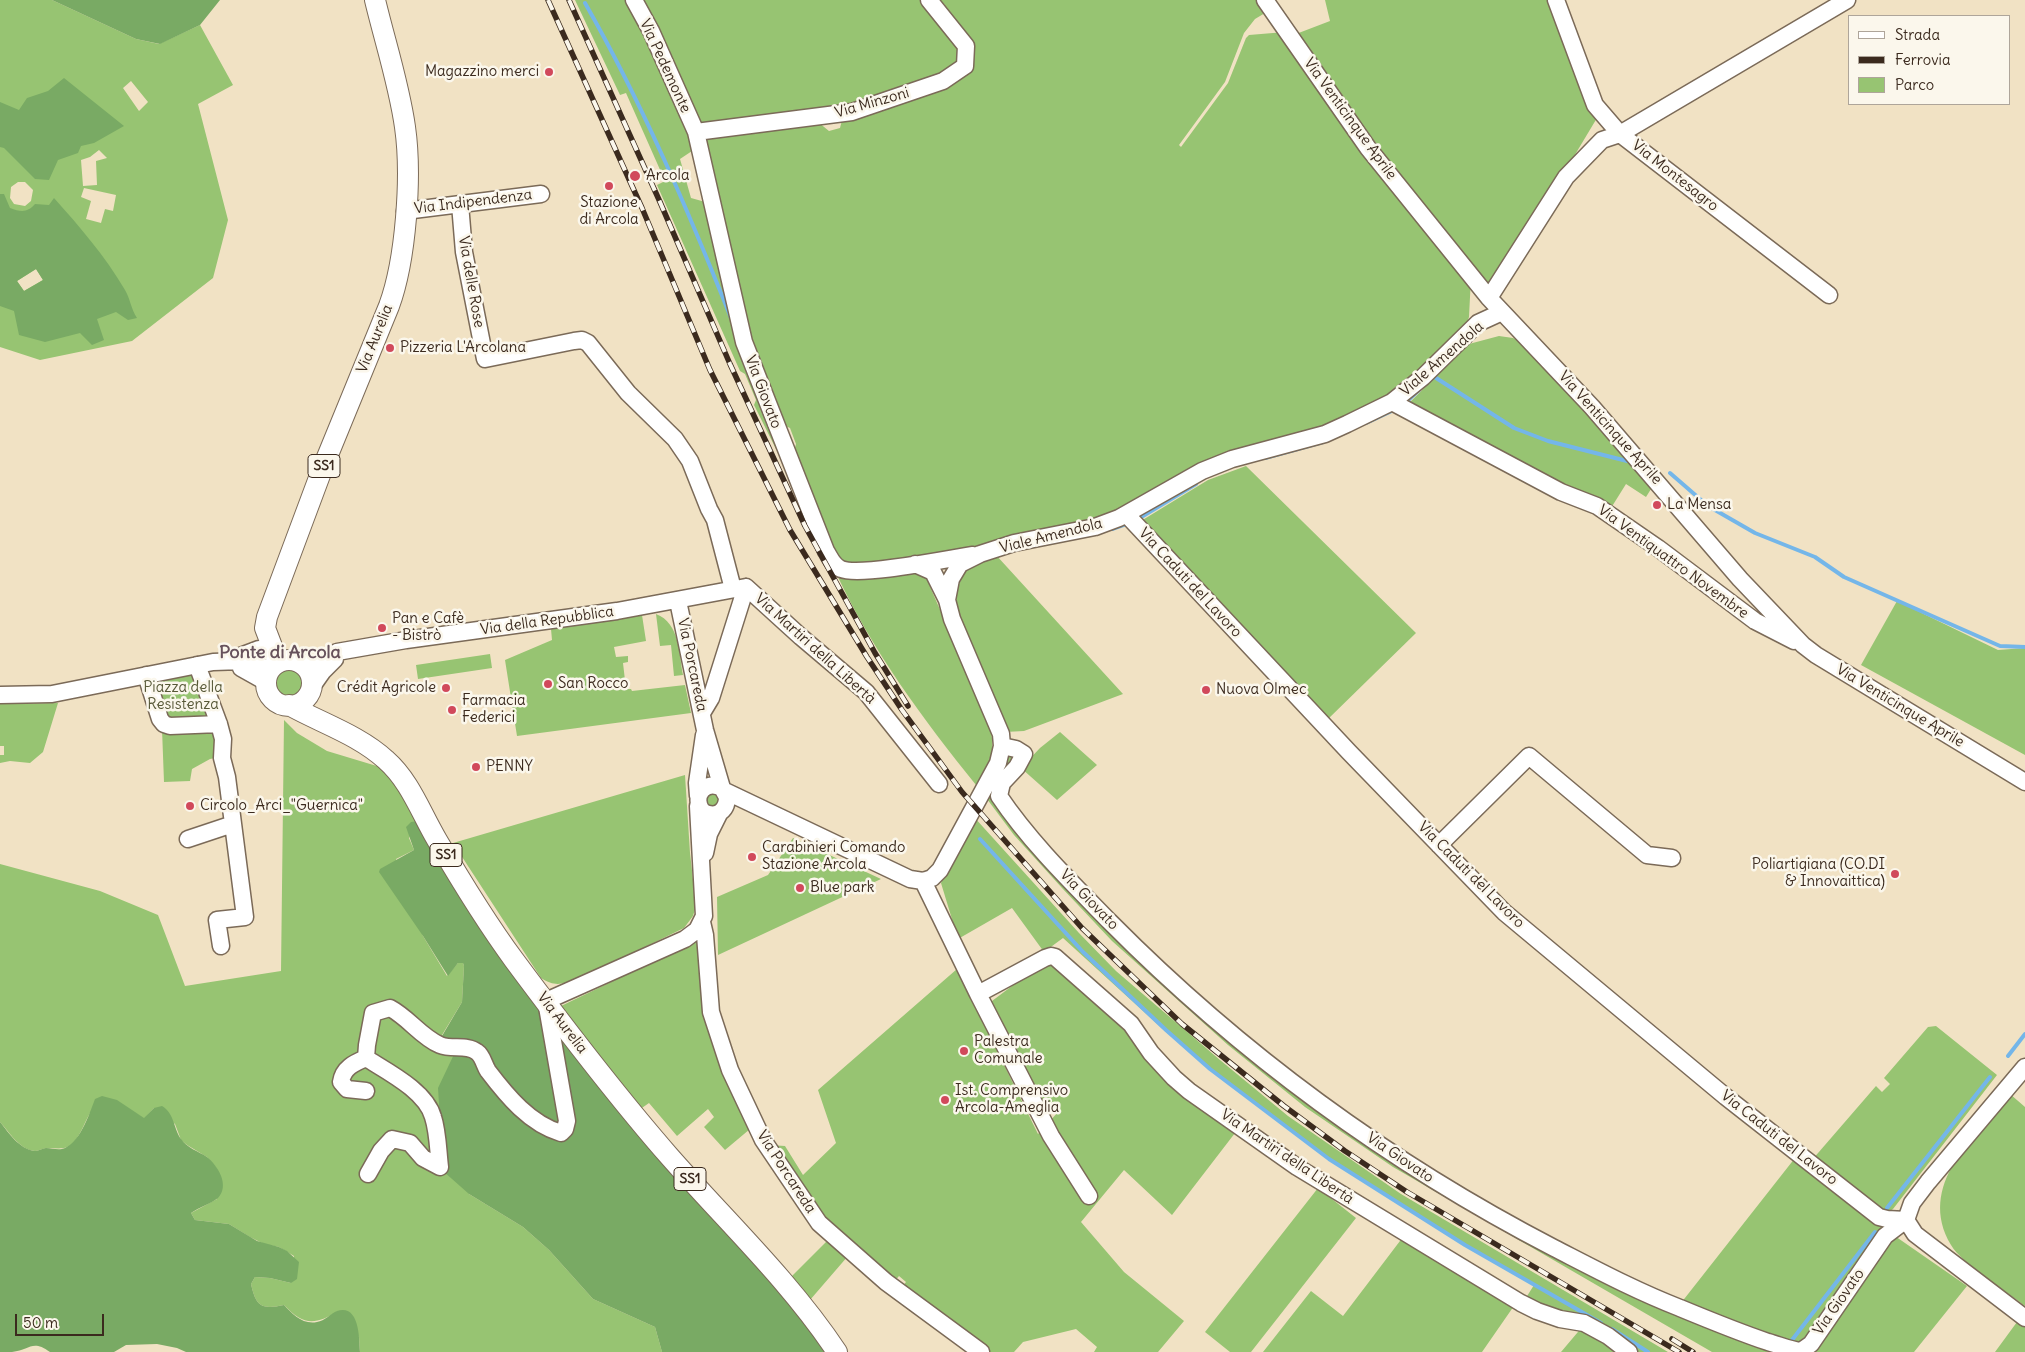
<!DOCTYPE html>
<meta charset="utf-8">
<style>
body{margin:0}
#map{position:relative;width:2025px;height:1352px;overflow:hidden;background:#f1e2c4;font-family:Delius,sans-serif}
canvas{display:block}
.legend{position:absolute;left:1848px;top:15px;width:162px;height:90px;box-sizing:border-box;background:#fbf7ec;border:1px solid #aea59a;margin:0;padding:6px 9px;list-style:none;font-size:15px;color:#3b2a1e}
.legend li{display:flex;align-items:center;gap:10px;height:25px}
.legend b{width:25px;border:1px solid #aea59a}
.scale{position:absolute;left:15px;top:1314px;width:89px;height:22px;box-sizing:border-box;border:2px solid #3b2a1e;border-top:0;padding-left:6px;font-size:15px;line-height:18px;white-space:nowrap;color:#3b2a1e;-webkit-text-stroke:4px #fbf7ec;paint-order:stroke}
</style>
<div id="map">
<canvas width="2025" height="1352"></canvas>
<ul class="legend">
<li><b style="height:6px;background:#fff"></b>Strada</li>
<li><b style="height:6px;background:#3b2a1e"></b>Ferrovia</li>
<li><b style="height:14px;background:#97c472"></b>Parco</li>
</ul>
<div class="scale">50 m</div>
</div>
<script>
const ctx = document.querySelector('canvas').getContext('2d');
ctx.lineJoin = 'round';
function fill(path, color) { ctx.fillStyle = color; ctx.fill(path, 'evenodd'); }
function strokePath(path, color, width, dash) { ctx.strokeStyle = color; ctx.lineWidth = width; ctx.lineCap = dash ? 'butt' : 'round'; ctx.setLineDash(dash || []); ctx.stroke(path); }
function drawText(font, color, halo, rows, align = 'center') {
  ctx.font = font + ' Delius,sans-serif'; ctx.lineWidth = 5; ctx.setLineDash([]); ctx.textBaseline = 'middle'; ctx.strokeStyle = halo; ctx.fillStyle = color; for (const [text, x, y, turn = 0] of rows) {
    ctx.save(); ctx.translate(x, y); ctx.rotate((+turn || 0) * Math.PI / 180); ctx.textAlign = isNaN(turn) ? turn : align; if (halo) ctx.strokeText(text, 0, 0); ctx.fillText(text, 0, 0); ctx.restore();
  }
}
fill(new Path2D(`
 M 0,0 L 52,0 L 136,39 L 159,44 L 200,25 L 233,85 L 198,104 L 228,220 L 213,278 L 132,341 L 40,360 L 0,347 ZM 131,81 L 148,102 L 139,111 L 123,88 ZM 99,150 L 107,158 L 96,161 L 97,185 L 83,186 L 81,160 L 90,157 ZM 18,182 L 25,182 L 33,190 L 31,201 L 25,206 L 14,204 L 10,198 L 11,187 ZM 84,188 L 116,195 L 113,211 L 105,209 L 101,223 L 86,219 L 91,201 L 81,197 ZM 36,269 L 43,280 L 24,291 L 17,281 Z
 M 575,0 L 630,0 L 690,128 L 692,151 L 680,159 L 691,198 L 709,203 L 782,446 L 776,449 L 754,405 L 756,400 L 745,374 L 740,371 L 657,185 L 665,181 L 626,93 L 620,95 Z
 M 636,0 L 926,0 L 964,46 L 963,65 L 852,110 L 697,130 Z
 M 940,0 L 1263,0 L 1270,10 L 1255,19 L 1244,33 L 1225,82 L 1179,145 L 1181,147 L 1228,83 L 1246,38 L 1249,35 L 1285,32 L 1471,277 L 1469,317 L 1463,335 L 1421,376 L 1346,422 L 1231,458 L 1118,516 L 980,552 L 839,566 L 792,458 L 796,444 L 790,428 L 777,422 L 758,374 L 698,134 L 813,118 L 829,131 L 840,128 L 843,116 L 966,67 L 944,15 L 945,5 Z
 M 1325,0 L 1560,0 L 1603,108 L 1489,298 L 1296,34 L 1330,21 Z
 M 1499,336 L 1513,338 L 1525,344 L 1626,451 L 1651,489 L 1646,497 L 1626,484 L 1611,508 L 1406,406 L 1469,344 Z
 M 1246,466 L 1416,633 L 1326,721 L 1141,521 L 1208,480 Z
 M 996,555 L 1123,694 L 1024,731 L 1005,732 L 956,609 C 956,596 958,577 970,567 C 976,561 988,559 996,555 Z
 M 909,568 L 925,575 L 989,723 C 997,753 990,760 976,785 C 923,719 873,652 837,575 Z
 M 1897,601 L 1998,650 L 2025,648 L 2025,755 L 1861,665 Z
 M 656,614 C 680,623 679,654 683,675 L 674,676 L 671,645 L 660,646 Z
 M 642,615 L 646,641 L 614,647 L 616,657 L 628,656 L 628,662 L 623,663 L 626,689 L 631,689 L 632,691 L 685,685 L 691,713 L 517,736 L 505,660 L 552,640 L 551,629 Z
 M 490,654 L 492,668 L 418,679 L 416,665 Z
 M 286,660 L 301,663 L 310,675 C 310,681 311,689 308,694 C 306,700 301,702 296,703 C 278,705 268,701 266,682 Z
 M 198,673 L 213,717 L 164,718 L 150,682 Z
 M 58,703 L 43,752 L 30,763 L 10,761 L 0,763 L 0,755 L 4,755 L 4,746 L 0,746 L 0,704 Z
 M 284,720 L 297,733 L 327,751 L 380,767 L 411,802 L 418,821 L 409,838 L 414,850 L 396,859 L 423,936 L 447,976 L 458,963 L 463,963 L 464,966 L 462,1002 L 442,1035 L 457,1048 L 469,1194 L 523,1227 L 549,1250 L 593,1299 L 655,1327 L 662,1352 L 360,1352 L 359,1337 L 338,1311 C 314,1326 303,1325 284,1305 C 261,1310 256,1306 251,1284 L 255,1277 L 270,1278 L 291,1283 L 294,1256 L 279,1247 L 264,1244 L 250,1237 L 229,1224 L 195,1220 L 191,1213 L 217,1199 L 217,1169 L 207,1157 L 187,1145 L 181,1140 L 175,1124 L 154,1108 L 144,1119 L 137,1114 L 90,1113 C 85,1122 81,1133 75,1141 C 67,1151 58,1148 47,1148 C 43,1148 39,1151 35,1151 C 20,1150 9,1132 0,1122 L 0,864 L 100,891 L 158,915 L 185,986 L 281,971 Z
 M 217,726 L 220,757 L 210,759 L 192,769 L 190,781 L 164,782 L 162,729 Z
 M 1060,732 L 1097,765 L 1057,800 L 1021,768 L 1040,748 Z
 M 1017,753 L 996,796 L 1195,1007 L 1498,1222 L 1797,1352 L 1712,1352 L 1393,1167 L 1305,1107 L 1228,1045 L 1112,941 L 1062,888 L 1014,835 L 987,799 L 1008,754 Z
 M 685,775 L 690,853 L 696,906 L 693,916 L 684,928 L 577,980 C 561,984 555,987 541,978 L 453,843 Z
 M 707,793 L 720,794 L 720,807 L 707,808 L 705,796 Z
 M 974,817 L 1079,933 L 1116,971 L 1220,1060 L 1288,1116 L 1401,1194 L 1668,1352 L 1633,1352 L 1524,1301 L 1534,1285 L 1465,1245 L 1329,1159 L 1210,1069 L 1165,1031 L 1063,938 L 1044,952 L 1012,908 L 958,939 L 941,883 Z
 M 793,838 L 881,879 L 718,955 L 717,897 L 768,875 Z
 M 699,940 L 750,1129 L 725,1150 L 704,1127 L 714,1117 L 708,1109 L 677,1136 L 649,1103 L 639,1110 L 561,1006 Z
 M 1048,959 L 1097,996 L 1235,1133 L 1172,1215 L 1124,1170 L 1081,1222 L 1124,1272 L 1184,1321 L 1158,1352 L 1094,1352 L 1097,1347 L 1076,1329 L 1023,1342 L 1014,1352 L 987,1352 L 900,1289 L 906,1282 L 899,1276 L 893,1283 L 820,1221 L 770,1145 L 785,1146 L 803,1175 L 836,1143 L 818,1090 L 957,969 L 1038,1134 L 1059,1111 L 1048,1108 L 1028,1078 L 988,1004 Z
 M 1936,1026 L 1997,1075 L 1893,1209 L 1888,1213 L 1812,1160 L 1876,1086 L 1882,1092 L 1890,1084 L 1884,1078 L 1928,1027 Z
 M 2010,1094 L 2025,1107 L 2025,1306 C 2007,1292 1961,1263 1951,1245 C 1916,1186 1974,1136 2010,1094 Z
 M 1795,1158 L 1886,1226 L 1815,1332 L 1796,1345 L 1681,1303 Z
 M 1318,1188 L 1356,1218 L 1251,1352 L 1230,1352 L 1205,1332 Z
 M 1892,1234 L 1967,1286 L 1914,1352 L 1816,1352 L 1832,1319 Z
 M 1403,1237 L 1516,1303 L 1482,1352 L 1263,1352 L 1311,1291 L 1343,1316 Z
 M 829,1239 L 848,1256 L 810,1300 L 789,1279 Z
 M 2017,1322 L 2025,1327 L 2025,1352 L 1995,1352 Z
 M 1583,1326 L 1621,1352 L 1561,1352 Z`), '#97c472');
fill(new Path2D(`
 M 52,0 L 220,0 L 200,25 L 160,44 L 136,39 Z
 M 64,78 L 124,126 L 94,143 L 81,146 L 78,153 L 58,160 L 49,180 L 35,179 L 4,148 L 0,147 L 0,102 L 19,110 L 27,98 L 48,91 Z
 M 0,194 L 4,194 L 10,208 C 21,212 27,213 35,204 L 49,205 L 54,198 C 80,227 105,256 125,290 C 130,298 131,309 137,318 L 128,320 L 116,312 L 97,319 L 104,340 L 92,345 L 80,333 L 45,342 L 19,335 L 14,311 L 0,306 ZM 36,269 L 43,280 L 24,291 L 17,281 Z
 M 418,821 L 435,848 L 828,1352 L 662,1352 L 655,1327 L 593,1299 L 549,1250 L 523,1227 L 469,1194 L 443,1171 L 438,1088 L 457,1048 L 442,1036 L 462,1002 L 464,966 L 463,963 L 458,963 L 448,976 L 423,936 L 379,872 L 380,869 L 414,850 L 406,827 L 411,822 Z
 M 102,1096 L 117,1100 L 144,1118 L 154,1108 L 162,1106 C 175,1114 173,1128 181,1139 C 187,1148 198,1151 207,1157 C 218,1166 230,1185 218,1198 C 211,1204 199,1207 191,1213 L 195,1220 L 229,1224 L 257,1241 L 279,1247 L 287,1251 L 299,1262 L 297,1279 L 291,1283 L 270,1278 L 255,1277 L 251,1284 C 256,1306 261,1310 284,1305 C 292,1314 303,1325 317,1322 C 325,1321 330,1314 337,1311 C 360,1304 359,1339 360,1352 L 186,1352 L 177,1348 L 157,1344 L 126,1345 L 114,1352 L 50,1352 C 32,1339 30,1350 12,1352 C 8,1352 4,1352 0,1352 L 0,1122 C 9,1133 19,1149 35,1151 C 39,1151 43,1148 46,1148 C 52,1148 56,1150 62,1149 C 79,1145 89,1115 95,1099 Z`), '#79aa64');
strokePath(new Path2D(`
 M 585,3 C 642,103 688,210 731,318
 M 1433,376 L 1514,428 L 1548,441 L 1627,461
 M 1404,404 L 1419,390
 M 1366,423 L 1396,409
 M 1265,458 L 1323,442
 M 1670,473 L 1708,506 L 1755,533 L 1815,557 L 1844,577 L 2000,646 L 2025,647
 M 1138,519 L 1196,484
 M 1112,529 L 1129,523
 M 980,839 L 1083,952 L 1166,1030 L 1210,1069 L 1329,1159 L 1465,1245 L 1601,1323
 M 2008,1056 L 2025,1034
 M 1887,1208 L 1990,1077
 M 1612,1329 L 1648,1352
 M 1792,1340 L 1875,1232`), '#74b6e9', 4);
const minor = new Path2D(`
 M 634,0 L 651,31 L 696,132 L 744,342 L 826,551 C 830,557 833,566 841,569 C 860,577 947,559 973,555
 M 1265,0 L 1368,148 L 1489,298 L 1592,407 L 1740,579 L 1803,645 L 1816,655 L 2025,782
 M 1556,0 L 1595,105 L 1620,134 L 1847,0
 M 696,132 L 852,112 L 943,81 L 965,66 L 966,46 L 929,0
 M 460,204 L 464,252 L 485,359 L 574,341 L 582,340 L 588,343 L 628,393 L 675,439 L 690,461 L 709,509 L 715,520 L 733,589
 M 405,211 L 541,194
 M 1489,298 L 1566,177 L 1602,140 L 1620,134 L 1829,295
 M 1392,402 L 1561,492 L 1597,506 L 1658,548 L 1755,621 L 1794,641
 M 1126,514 L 1349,752 L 1504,912 L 1726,1097 L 1879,1217 L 1887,1219 L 1906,1220
 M 915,564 L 933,572 L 947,600
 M 746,587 L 801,637 L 866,692 L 939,784
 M 678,601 L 705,730 L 722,788 L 727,797 C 727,812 715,819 702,811 C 692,796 705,779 722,788
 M 230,660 L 259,649
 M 197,665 L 219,724 L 223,739 L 222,758 L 227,777 L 245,917 L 217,920 L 221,946
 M 241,668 L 266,682
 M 307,669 L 337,652 L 406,640 L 617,611 L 746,587
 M 146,675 L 160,719 L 164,724 L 170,726 L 219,724
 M 311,688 L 323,671 L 335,659
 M 0,695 L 52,694 L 213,662 L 243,661 L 270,669
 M 702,713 L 711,698 L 746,587
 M 1002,746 L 1016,749 L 1024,754 L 1017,767 L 1002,783 L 999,796 C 1030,842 1071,882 1110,922 C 1240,1053 1390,1163 1554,1248 C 1595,1269 1636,1291 1680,1308 C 1709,1320 1738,1332 1768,1342 C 1779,1345 1790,1350 1801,1351 L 1811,1344 L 1885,1236 L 1906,1220
 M 725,791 L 910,879 L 923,881
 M 698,796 L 697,783 L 704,735
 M 188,839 L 233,824
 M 1439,845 L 1529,756 L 1647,855 L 1672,858
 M 705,853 L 709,834 L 719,814
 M 923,881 L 932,878 L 940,870 L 998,763 L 1002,746 L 1001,734 L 952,619 L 947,600 L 951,579 L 960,564 L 980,554 L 1014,543 L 1095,527 L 1119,518 L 1202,471 L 1232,459 L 1325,434 L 1347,424 L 1392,402 L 1423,377 L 1478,323 L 1502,312
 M 923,881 L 978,994 L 1045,958 L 1051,956 L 1055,957 L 1131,1024 L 1151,1053 L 1174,1078 L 1189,1091 L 1297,1167 L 1521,1303 L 1537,1311 L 1560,1319 L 1584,1323 L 1608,1336 L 1629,1352
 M 702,922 L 705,935 L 711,1012 L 730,1070 L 763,1140 L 819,1223 L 886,1282 L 981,1352
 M 978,994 L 1051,1136 L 1089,1196
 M 366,1058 C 354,1063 343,1068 341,1082 L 347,1089 L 366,1091
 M 440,1167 C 438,1151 438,1132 433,1117 C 426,1091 388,1072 366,1058 L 367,1045 L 373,1013 L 390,1008 C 409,1018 421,1037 440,1045 C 452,1050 467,1044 477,1052 C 483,1056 484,1065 488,1071 C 507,1096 530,1124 561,1133 L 565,1129 L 567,1121 L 546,1001 L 685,939 L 697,930 L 704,916 L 698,806
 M 368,1174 L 381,1151 L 392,1139 L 410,1143 L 423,1158 L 440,1167
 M 1906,1220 L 1912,1203 L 1928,1182 L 2025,1067
 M 1906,1220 L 1915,1234 L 2025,1318`);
const major = new Path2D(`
 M266 683a23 23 0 1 1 46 0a23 23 0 1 1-46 0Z
 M 278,662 L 265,628 L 267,617 L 323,467 L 389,306 C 406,260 412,176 405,127 C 399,84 385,42 375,0
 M 289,705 C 321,723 359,735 386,760 C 410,781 421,813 437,840 C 461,881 486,922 514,960 C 563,1026 614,1093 669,1156 C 726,1221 789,1280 837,1352`);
strokePath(minor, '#7b6a58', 19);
strokePath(major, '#7b6a58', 22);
strokePath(minor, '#fff', 16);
strokePath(major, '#fff', 20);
const rail = new Path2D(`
 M 548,0 L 642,208 L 710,370 L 790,530 L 867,657 L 902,710 L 962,792 L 1082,928 L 1182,1024 L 1284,1106 L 1345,1151 L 1407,1192 L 1679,1352
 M 569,0 L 660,202 L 730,364 L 805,526 L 875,653 L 908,706
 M 1672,1339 L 1693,1352`);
strokePath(rail, '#3b2a1e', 5.5);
strokePath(rail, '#fbf7ec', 4, [11]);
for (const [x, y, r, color] of [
 [549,72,5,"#d1495b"],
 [635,176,6,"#d1495b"],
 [609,186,5,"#d1495b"],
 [390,348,5,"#d1495b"],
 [1657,505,5,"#d1495b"],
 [382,628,5,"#d1495b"],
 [548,684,5,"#d1495b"],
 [446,688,5,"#d1495b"],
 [1206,690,5,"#d1495b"],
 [452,710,5,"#d1495b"],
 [476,767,5,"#d1495b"],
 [190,806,5,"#d1495b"],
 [752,857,5,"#d1495b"],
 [1895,874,5,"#d1495b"],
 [800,888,5,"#d1495b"],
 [964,1051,5,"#d1495b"],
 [945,1100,5,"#d1495b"]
]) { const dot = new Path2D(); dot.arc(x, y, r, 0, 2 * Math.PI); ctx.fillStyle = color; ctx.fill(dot); strokePath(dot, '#fbf7ec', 2); }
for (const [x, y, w] of [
 [324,466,32],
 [446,855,32],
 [690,1179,32]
]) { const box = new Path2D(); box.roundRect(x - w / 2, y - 11.5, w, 23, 4); ctx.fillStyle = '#fbf7ec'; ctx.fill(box); strokePath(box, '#3b2a1e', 1); }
drawText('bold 14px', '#3b2a1e', null, [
 ["SS1",324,466],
 ["SS1",446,855],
 ["SS1",690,1179]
]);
drawText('15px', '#3b2a1e', '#fbf7ec', [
 ["Via Pedemonte",665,66,65],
 ["Via Minzoni",872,103,-16],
 ["Via Venticinque Aprile",1350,119,54],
 ["Via Montesagro",1675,176,38],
 ["Via Indipendenza",473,202,-7],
 ["Via delle Rose",471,282,80],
 ["Via Aurelia",375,339,-68],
 ["Viale Amendola",1442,359,-41],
 ["Via Giovato",763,392,69],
 ["Via Venticinque Aprile",1610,428,48],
 ["Viale Amendola",1051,536,-14],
 ["Via Ventiquattro Novembre",1673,562,36],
 ["Via Caduti del Lavoro",1190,583,47],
 ["Via della Repubblica",547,621,-8],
 ["Via Martiri della Libertà",815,649,42],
 ["Via Porcareda",692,665,78],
 ["Via Venticinque Aprile",1900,706,31],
 ["Via Caduti del Lavoro",1471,875,45],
 ["Via Giovato",1089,900,46],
 ["Via Aurelia",562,1023,53],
 ["Via Caduti del Lavoro",1779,1138,38],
 ["Via Martiri della Libertà",1287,1157,34],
 ["Via Giovato",1400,1158,34],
 ["Via Porcareda",786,1172,57],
 ["Via Giovato",1839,1302,-55]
]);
drawText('15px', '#3b2a1e', '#fbf7ec', [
 ["Magazzino merci",539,72,"right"],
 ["Arcola",646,176],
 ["Stazione",609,203,"center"],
 ["di Arcola",609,220,"center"],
 ["Pizzeria L'Arcolana",400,348],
 ["La Mensa",1667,505],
 ["Pan e Cafè",392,619],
 ["- Bistrò",392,636],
 ["San Rocco",558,684],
 ["Crédit Agricole",436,688,"right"],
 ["Nuova Olmec",1216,690],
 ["Farmacia",462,701],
 ["Federici",462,718],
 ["PENNY",486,767],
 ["Circolo_Arci_\"Guernica\"",200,806],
 ["Carabinieri Comando",762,848],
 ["Stazione Arcola",762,865],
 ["Poliartigiana (CO.DI",1885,865,"right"],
 ["& Innovaittica)",1885,882,"right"],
 ["Blue park",810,888],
 ["Palestra",974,1042],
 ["Comunale",974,1059],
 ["Ist. Comprensivo",955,1091],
 ["Arcola-Ameglia",955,1108]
], 'left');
drawText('15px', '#575837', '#fbf7ec', [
 ["Piazza della",183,688],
 ["Resistenza",183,705]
]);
drawText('bold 18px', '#67525c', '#fbf7ec', [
 ["Ponte di Arcola",280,653]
]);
</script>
